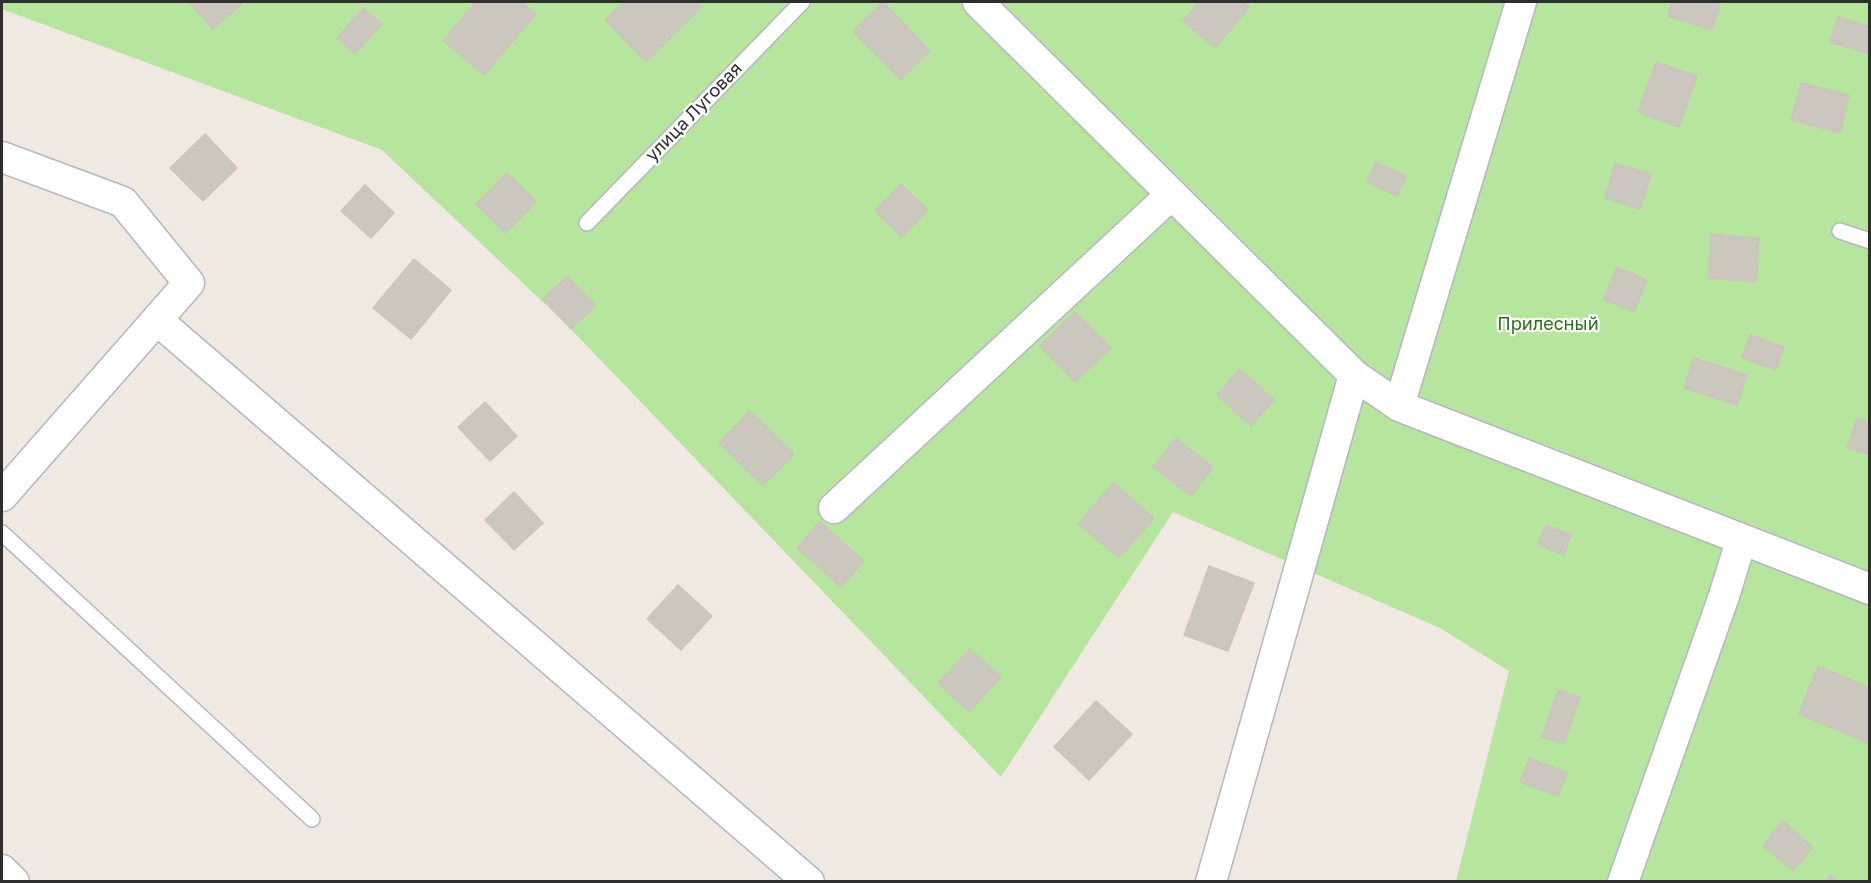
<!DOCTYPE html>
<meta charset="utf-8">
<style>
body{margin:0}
#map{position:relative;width:1871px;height:883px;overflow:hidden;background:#efe9e1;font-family:"Golos Text",sans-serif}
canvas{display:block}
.frame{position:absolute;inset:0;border:3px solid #2e2e2e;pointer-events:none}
</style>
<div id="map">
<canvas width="1871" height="883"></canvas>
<div class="frame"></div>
</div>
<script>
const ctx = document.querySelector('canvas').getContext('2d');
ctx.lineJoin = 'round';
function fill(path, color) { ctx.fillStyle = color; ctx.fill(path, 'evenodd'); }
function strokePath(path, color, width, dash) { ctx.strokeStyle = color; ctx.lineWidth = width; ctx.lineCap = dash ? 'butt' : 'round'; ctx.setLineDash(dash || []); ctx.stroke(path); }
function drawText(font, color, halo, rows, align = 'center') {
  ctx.font = font + ' "Golos Text",sans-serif'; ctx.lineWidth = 4.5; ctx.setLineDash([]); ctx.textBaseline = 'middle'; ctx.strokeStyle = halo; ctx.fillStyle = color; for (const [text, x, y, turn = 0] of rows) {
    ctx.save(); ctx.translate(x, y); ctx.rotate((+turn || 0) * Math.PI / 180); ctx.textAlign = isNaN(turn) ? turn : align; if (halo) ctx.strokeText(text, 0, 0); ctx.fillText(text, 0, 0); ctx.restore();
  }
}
fill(new Path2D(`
 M 2,2 L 1869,2 L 1869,881 L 1456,881 L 1509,671 L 1440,628 L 1173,512 L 1001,777 L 563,321 L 382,150 L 2,9 Z`), '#b6e59e');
const building = new Path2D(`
 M 188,2 L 244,2 L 213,29 Z
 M 476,2 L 521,2 L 536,14 L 484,75 L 443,41 Z
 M 624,2 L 696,2 L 702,7 L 646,62 L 605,20 Z
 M 883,2 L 930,51 L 901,80 L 853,31 Z
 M 1199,2 L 1243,2 L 1250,7 L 1215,48 L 1183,21 Z
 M 1672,2 L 1721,2 L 1712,30 L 1668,16 Z
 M 363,8 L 382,24 L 355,54 L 337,38 Z
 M 1838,17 L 1870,27 L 1870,54 L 1830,42 Z
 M 1656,62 L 1697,76 L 1679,127 L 1638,112 Z
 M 1801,83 L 1849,95 L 1840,133 L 1791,120 Z
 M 205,134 L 237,168 L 203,201 L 170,168 Z
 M 1375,162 L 1406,176 L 1397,196 L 1367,182 Z
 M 1615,163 L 1651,174 L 1640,209 L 1605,198 Z
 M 507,173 L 536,202 L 505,233 L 476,204 Z
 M 901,184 L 928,210 L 902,237 L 875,211 Z
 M 365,185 L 394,213 L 371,238 L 341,211 Z
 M 1711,234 L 1759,238 L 1756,282 L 1708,278 Z
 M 414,259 L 451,290 L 411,339 L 373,308 Z
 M 1617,267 L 1647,280 L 1634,312 L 1603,299 Z
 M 567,276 L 596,306 L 571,329 L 543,299 Z
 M 1075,312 L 1111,348 L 1075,382 L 1040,346 Z
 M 1750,335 L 1784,347 L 1776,370 L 1742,358 Z
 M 1694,358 L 1747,375 L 1737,405 L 1684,388 Z
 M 1240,369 L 1274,400 L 1251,426 L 1217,395 Z
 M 485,402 L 517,436 L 490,461 L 458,427 Z
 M 750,411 L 794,454 L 763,486 L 719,443 Z
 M 1857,418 L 1870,422 L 1870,455 L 1847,448 Z
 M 1176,438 L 1213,467 L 1191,496 L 1153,467 Z
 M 1113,483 L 1154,518 L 1119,558 L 1078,524 Z
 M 514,492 L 543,523 L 514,550 L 485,520 Z
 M 820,522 L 864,561 L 841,587 L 797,548 Z
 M 1546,525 L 1571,535 L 1564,555 L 1538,545 Z
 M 1209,566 L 1254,583 L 1228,651 L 1184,635 Z
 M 678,585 L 712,616 L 681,650 L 647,619 Z
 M 970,649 L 1001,677 L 969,712 L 938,683 Z
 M 1818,666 L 1870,688 L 1870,744 L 1799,714 Z
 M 1558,690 L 1580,697 L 1564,744 L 1542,737 Z
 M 1096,701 L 1132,734 L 1089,780 L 1054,747 Z
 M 1529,758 L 1567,773 L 1558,796 L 1520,782 Z
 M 1783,821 L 1813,847 L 1793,871 L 1763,846 Z
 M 1831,875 L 1838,882 L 1825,882 Z`);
fill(building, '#cbc7bf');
strokePath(building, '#cbc5ba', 1.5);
const service = new Path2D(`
 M 587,223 L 802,2
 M 1840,231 L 1870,241
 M 2,533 L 312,819`);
const minor = new Path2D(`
 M 978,2 L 1354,375 L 1399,406 L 1870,589
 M 2,157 L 123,202 L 189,283 L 2,496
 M 157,320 L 809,882
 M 1399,406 L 1521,2
 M 834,508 L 1172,194
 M 2,870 L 14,882
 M 1211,882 L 1354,375
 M 1623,882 L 1724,596 L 1741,541`);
strokePath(service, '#b4b7c1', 18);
strokePath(minor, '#b4b7c1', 33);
strokePath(service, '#fff', 15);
strokePath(minor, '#fff', 30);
drawText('18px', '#2e2e2e', '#fff', [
 ["улица Луговая",694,112,-46]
]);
drawText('18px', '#2c6e1b', '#fff', [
 ["Прилесный",1548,324]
]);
</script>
